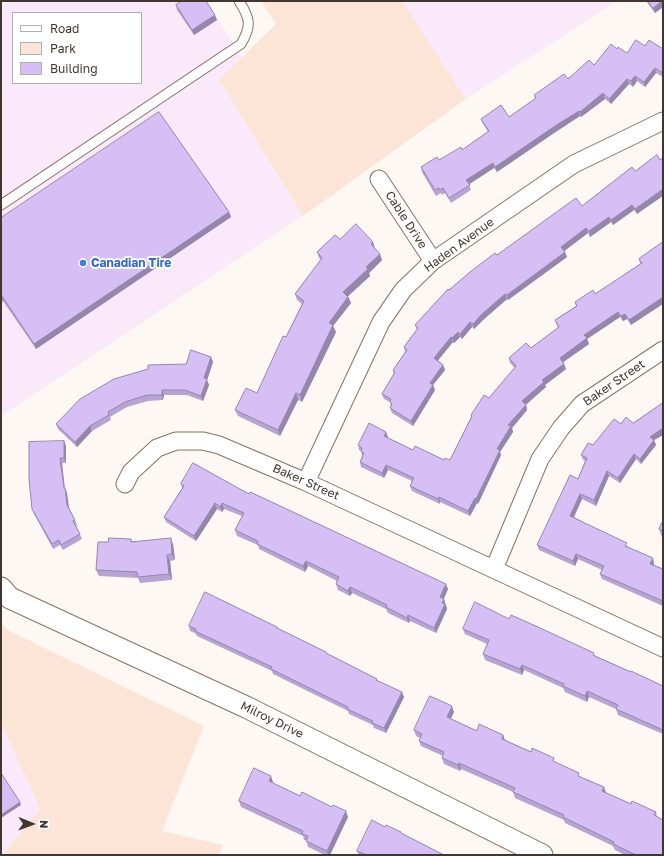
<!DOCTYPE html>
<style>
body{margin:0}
#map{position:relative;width:664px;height:856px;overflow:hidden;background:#fdf8f4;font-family:"Golos Text",sans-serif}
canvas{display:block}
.frame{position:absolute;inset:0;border:2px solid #423730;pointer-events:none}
.legend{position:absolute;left:12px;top:12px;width:130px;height:72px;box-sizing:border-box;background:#fff;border:1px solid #b3afac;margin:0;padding:5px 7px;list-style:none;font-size:12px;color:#423730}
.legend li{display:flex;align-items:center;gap:8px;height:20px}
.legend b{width:20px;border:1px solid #b3afac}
.north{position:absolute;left:12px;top:804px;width:40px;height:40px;-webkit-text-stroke:3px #fff;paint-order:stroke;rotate:91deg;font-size:11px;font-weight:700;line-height:16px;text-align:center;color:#423730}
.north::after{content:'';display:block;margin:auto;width:14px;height:18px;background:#423730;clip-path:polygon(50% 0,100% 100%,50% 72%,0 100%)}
</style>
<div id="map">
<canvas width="664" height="856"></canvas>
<div class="frame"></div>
<ul class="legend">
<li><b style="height:5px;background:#fff"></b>Road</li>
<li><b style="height:11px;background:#fce5d7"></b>Park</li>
<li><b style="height:11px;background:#d6bff5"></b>Building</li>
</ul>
<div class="north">N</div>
</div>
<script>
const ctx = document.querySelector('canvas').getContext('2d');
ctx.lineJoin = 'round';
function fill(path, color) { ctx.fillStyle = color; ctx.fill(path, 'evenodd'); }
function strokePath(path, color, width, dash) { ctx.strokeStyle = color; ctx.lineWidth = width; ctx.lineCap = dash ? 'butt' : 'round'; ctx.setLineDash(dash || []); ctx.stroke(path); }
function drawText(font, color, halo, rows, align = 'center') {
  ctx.font = font + ' "Golos Text",sans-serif'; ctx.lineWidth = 3.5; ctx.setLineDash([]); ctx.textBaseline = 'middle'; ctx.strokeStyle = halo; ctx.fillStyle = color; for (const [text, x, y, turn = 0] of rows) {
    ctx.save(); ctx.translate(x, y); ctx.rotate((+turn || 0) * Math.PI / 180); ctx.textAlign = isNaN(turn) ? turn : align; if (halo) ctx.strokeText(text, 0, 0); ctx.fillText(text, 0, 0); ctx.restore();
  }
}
fill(new Path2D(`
 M 8,1 L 206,1 L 243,58 L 219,80 L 303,216 L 1,416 L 1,6 ZM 13,13 L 141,13 L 141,83 L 13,83 Z
 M 402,1 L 617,1 L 466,99 Z
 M 1,724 L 40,809 L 2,855 L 1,855 Z`), '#f9e9fb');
fill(new Path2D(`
 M 261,1 L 402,1 L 466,99 L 303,216 L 219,80 L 276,24 Z
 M 1,623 L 8,630 L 204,726 L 162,831 L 223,845 L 219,855 L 2,855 L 40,809 L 1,724 Z`), '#fce5d7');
const service = new Path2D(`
 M 1,205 L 241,44 C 252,26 250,18 239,1`);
const minor = new Path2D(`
 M 379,179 L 433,261
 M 306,482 L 381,322 L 403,290 L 433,261 L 574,164 L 663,121
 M 125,484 L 131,472 L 157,448 L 176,441 L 203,441 L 219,445 L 306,482 L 663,648
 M 494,569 L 540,459 L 561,428 L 582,404 L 663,350`);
const tertiary = new Path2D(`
 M 1,588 L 10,598 L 246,707 L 542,855`);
strokePath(service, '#8b7161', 11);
strokePath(minor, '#8b7161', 19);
strokePath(tertiary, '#8b7161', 23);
strokePath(service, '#fff', 9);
strokePath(minor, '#fff', 17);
strokePath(tertiary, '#fff', 21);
fill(new Path2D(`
 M 646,1 L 663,1 L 663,7 L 655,13 Z
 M 176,5 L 217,20 L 194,35 L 177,10 Z
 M 645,46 L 663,49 L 663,77 L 656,73 L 645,87 L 637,81 L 633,87 L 629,84 L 611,104 L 605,99 L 581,117 L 580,116 L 557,131 L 497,172 L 494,168 L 469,184 L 471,190 L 451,203 L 445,193 L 442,195 L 441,193 L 436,196 L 422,172 L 421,167 L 439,160 L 462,150 L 488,132 L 483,124 L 481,119 L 509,117 L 536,99 L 534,95 L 594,65 L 617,49 L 627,53 Z
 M 632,167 L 637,214 L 634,210 L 613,225 L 611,222 L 590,237 L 588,233 L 564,251 L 567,257 L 508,300 L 507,299 L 483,320 L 474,329 L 472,327 L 462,339 L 460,337 L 454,343 L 453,342 L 438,360 L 443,365 L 445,370 L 433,385 L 435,390 L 413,426 L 392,413 L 390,408 L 391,406 L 390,402 L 384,399 L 382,394 L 394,374 L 393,370 L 405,352 L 404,347 L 417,330 L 415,325 L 449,290 L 497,255 L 582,206 Z
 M 229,212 L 231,217 L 36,349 L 3,301 L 1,302 L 1,218 Z
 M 663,242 L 631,325 L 627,319 L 623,321 L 620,317 L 587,339 L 589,344 L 563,362 L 566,369 L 545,385 L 546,387 L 526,405 L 527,410 L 512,428 L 513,432 L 500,452 L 501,455 L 478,504 L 477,503 L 470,516 L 440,502 L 440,504 L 412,491 L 410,486 L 412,481 L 388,470 L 384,478 L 361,467 L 360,462 L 362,456 L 361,451 L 359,450 L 358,445 L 388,437 L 387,438 L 413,450 L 444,460 L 450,460 L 471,417 L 471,415 L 489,398 L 515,368 L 510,363 L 509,358 L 531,348 L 558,328 L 555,320 L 576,306 L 575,302 L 595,294 L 640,264 L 639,259 Z
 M 375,248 L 382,260 L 369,273 L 370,276 L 348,296 L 351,303 L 333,326 L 336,332 L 302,402 L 298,400 L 280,436 L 238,416 L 235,410 L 257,393 L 286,337 L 302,304 L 297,300 L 295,294 L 321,260 L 319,258 L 317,252 Z
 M 211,357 L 213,362 L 207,380 L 209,385 L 203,401 L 187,395 L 164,395 L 163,400 L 148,401 L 127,407 L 110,417 L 111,420 L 92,431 L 77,447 L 58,429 L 56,424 L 186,364 Z
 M 663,403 L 663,435 L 654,440 L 656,445 L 641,464 L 636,459 L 620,483 L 609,476 L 596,506 L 582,499 L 574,517 L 629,547 L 654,563 L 654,565 L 663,569 L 663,606 L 602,579 L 600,574 L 602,570 L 578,559 L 575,566 L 539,550 L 537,545 L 578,479 L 585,461 L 583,460 L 581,455 L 621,424 L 633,423 Z
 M 64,441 L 66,446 L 66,463 L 62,463 L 65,488 L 67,493 L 69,508 L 75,520 L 77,525 L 76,526 L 80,534 L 82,539 L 63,550 L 60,545 L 53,549 L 34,514 L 32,509 Z
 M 181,484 L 249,494 L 448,589 L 444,599 L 447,609 L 436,633 L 410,621 L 409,623 L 388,613 L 386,609 L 352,593 L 350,596 L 338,590 L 336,584 L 337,581 L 308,566 L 305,572 L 259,549 L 258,545 L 237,536 L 235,530 L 242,516 L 224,509 L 222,512 L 217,509 L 196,541 L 166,522 L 164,517 L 182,488 Z
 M 663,521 L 663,537 L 662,537 L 659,529 Z
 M 131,539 L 132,541 L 173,544 L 175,560 L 170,561 L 172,580 L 140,583 L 138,578 L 99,576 L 96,570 L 108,542 Z
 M 509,619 L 596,656 L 631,672 L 663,686 L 663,734 L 618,715 L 616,709 L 589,697 L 587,702 L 565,692 L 563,688 L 524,670 L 522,675 L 485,660 L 483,654 L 487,644 L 465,634 L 463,629 Z
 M 189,626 L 277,627 L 278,629 L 377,679 L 377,681 L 404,697 L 386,733 L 374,728 L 373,725 L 349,714 L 348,711 L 273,674 L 272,671 L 197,636 L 195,633 L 190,631 Z
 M 454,712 L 450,719 L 477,731 L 503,735 L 505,740 L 556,763 L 580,777 L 604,787 L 606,793 L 631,804 L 656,812 L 657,817 L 663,855 L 625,855 L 615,850 L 613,846 L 565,823 L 564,820 L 515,798 L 513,792 L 461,769 L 460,771 L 444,764 L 442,758 L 443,756 L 421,746 L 419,741 L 420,738 L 416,736 L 414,730 Z
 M 273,782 L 273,783 L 300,796 L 348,817 L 330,855 L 325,855 L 308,847 L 306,840 L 304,840 L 303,836 L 241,807 L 239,801 Z
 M 385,827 L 402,834 L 444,855 L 359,855 L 357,851 Z`), '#b8a4d3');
fill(new Path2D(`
 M 662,1 L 663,1 L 663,7 L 655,13 L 653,8 Z
 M 215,15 L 217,20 L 194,35 L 192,30 Z
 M 655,68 L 656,73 L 645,87 L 644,82 Z
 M 635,76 L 637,81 L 633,87 L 631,81 Z
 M 627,79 L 629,84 L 611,104 L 609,99 Z
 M 603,93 L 605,99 L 581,117 L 580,112 Z
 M 579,111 L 580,116 L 557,131 L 497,172 L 495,167 L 555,126 Z
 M 493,163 L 494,168 L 468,185 L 466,180 Z
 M 663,189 L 663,196 L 637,214 L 635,209 Z
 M 632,205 L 634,210 L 613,225 L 611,220 Z
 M 229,212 L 231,217 L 36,349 L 34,344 Z
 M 609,217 L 611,222 L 590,237 L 589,231 Z
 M 586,228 L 588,233 L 563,252 L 561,247 Z
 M 373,242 L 375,248 L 371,244 Z
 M 565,252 L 567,257 L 508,300 L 507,295 Z
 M 380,254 L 382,260 L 369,273 L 370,276 L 345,299 L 343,292 L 366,267 Z
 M 505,294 L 507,299 L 483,320 L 474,329 L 473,324 L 481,315 Z
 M 1,296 L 2,296 L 3,301 L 1,302 Z
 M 348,297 L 351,303 L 333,326 L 336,332 L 302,402 L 300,395 L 329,323 Z
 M 663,297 L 663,304 L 631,325 L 629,320 Z
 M 618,312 L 620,317 L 587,339 L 589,344 L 562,363 L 560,358 L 584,335 Z
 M 625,314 L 627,319 L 623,321 L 621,316 Z
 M 470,322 L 472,327 L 462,339 L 460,334 Z
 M 458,332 L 460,337 L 454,343 L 452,338 Z
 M 451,337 L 453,342 L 436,363 L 434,358 Z
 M 211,357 L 213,362 L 207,380 L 209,385 L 203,401 L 201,396 L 204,378 Z
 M 564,364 L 566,369 L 545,385 L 546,387 L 524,406 L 522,401 L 542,380 Z
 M 443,365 L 445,370 L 433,385 L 435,390 L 413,426 L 411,421 L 430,383 Z
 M 162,390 L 164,395 L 163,400 L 162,395 Z
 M 296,393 L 298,400 L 280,436 L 278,430 Z
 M 526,405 L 527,410 L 512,428 L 513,432 L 500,452 L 501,455 L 478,504 L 476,499 L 508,425 Z
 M 90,426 L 92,431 L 77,447 L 75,442 Z
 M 663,428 L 663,435 L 654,440 L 656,445 L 641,464 L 640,459 L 650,437 Z
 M 386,432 L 388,437 L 386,441 L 384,436 Z
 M 64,441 L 66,446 L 66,463 L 64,458 Z
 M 634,454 L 636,459 L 620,483 L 618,478 Z
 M 60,458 L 62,463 L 65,493 L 64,488 Z
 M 386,465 L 388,470 L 384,478 L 382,473 Z
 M 607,471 L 609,476 L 596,506 L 594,500 Z
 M 65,488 L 67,493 L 69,510 L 67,505 Z
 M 580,494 L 582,499 L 572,521 L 570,516 Z
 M 439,497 L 440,502 L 440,504 L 438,499 Z
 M 475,498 L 477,503 L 470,516 L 468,511 Z
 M 215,503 L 217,509 L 196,541 L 194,536 Z
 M 222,503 L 224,509 L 222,512 L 220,507 Z
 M 171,538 L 173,544 L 175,560 L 172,554 Z
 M 576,554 L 578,559 L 575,566 L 573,561 Z
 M 167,555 L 170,561 L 172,580 L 169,574 Z
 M 653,558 L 654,563 L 652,569 L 650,564 Z
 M 306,561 L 308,566 L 305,572 L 303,566 Z
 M 446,584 L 448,589 L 442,602 L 440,597 Z
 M 350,587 L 352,593 L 350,596 L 348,591 Z
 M 444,599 L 447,609 L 436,633 L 434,628 Z
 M 408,615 L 410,621 L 409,623 L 407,618 Z
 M 522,665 L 524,670 L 522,675 L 520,669 Z
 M 587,691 L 589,697 L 587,702 L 585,696 Z
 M 402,692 L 404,697 L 386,733 L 384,728 Z
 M 452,706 L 454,712 L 449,723 L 447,717 Z
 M 503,735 L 505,741 L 502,739 Z
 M 459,763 L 461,769 L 460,771 L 458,765 Z
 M 271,776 L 273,782 L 271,787 L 269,781 Z
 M 604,787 L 606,793 L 602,791 Z
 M 20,802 L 21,805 L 1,818 L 1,815 Z
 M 346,811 L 348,817 L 330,855 L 328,855 L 327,851 Z`), '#9686ac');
const building = new Path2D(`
 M 182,1 L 206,1 L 215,15 L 192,30 L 176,5 Z
 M 648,1 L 662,1 L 653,8 Z
 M 636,40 L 645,46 L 649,40 L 663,49 L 663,73 L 655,68 L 644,82 L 635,76 L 631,81 L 627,79 L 609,99 L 603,93 L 580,112 L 579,111 L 555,126 L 495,167 L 493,163 L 466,180 L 470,185 L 449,198 L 443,188 L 440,190 L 439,188 L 435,190 L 421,167 L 437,157 L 439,160 L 461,147 L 462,150 L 489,131 L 481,119 L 501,105 L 509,117 L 536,98 L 534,95 L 564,74 L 568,79 L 589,60 L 594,65 L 611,44 L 617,49 L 618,47 L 627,53 Z
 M 159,112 L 229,212 L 34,344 L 2,296 L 1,296 L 1,218 Z
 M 657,155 L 660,160 L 663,157 L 663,189 L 635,209 L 632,205 L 611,220 L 609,217 L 589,231 L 586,228 L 561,247 L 565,252 L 507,295 L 505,294 L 481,315 L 473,324 L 470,322 L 460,334 L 458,332 L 452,338 L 451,337 L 434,358 L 443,365 L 430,383 L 433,385 L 411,421 L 390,408 L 392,404 L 390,402 L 391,399 L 382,394 L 395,372 L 393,370 L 407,350 L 404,347 L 418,328 L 415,325 L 448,289 L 449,290 L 470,272 L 495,253 L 497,255 L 576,198 L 582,206 L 632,167 L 635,171 Z
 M 356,224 L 373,242 L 371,244 L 380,254 L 366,267 L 368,269 L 343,292 L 348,297 L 329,323 L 333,325 L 300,395 L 296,393 L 278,430 L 235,410 L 246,388 L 257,393 L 283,336 L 286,337 L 304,301 L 295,294 L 322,258 L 317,252 L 335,235 L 340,239 Z
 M 663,242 L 663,297 L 629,320 L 625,314 L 621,316 L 618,312 L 584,335 L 587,338 L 560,358 L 564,364 L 542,380 L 544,382 L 522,401 L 526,405 L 508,425 L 511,426 L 497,449 L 500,450 L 476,499 L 475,498 L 468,511 L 439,497 L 438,499 L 410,486 L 414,478 L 386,465 L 382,473 L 360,462 L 364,453 L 361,451 L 362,448 L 358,445 L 369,423 L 386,432 L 384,436 L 413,450 L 415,446 L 444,460 L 445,458 L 450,460 L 472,416 L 471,415 L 484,395 L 489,398 L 516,366 L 509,358 L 526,343 L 531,348 L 559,327 L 555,320 L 577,306 L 575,302 L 593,290 L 595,294 L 642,263 L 639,259 Z
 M 191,350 L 211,357 L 204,378 L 207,379 L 201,396 L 185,390 L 162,390 L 162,395 L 147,395 L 125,402 L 108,412 L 109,415 L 90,426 L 75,442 L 56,424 L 80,399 L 114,379 L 148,369 L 148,365 L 186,364 Z
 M 663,403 L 663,428 L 650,437 L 654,440 L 640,459 L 634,454 L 618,478 L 607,471 L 594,500 L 580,494 L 570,516 L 627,543 L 625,546 L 653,558 L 650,564 L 663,569 L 663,601 L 600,574 L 604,566 L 576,554 L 573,561 L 537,545 L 570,475 L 578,479 L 587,458 L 581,455 L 588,443 L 593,445 L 614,419 L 621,424 L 626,417 L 633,423 Z
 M 64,441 L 64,458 L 60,458 L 64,488 L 65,488 L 67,505 L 75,520 L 73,521 L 80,534 L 61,545 L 59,540 L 52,544 L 32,509 L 29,479 L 29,442 Z
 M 193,463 L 249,494 L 250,492 L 276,504 L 446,584 L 440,597 L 444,599 L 442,603 L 445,604 L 434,628 L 408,615 L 407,618 L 386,607 L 387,605 L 350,587 L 348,591 L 336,584 L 339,577 L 306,561 L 303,566 L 257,544 L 258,541 L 235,530 L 244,513 L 222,503 L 220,507 L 215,503 L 194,536 L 164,517 L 184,486 L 181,484 Z
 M 663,521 L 663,531 L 659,529 Z
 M 109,538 L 131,539 L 131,542 L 171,538 L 172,554 L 167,555 L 169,574 L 138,577 L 137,572 L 96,570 L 98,542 L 108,542 Z
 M 205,592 L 277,627 L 277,628 L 326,652 L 326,653 L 377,679 L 376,680 L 402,692 L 384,728 L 372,723 L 373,721 L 347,709 L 348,707 L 271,669 L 272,667 L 195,631 L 196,629 L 189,626 Z
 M 475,602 L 509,619 L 511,615 L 538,627 L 594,653 L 593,655 L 599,658 L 631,672 L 631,671 L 663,686 L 663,730 L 616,709 L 618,705 L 587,691 L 585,696 L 563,686 L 564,684 L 522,665 L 520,669 L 483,654 L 489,640 L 463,629 Z
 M 430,696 L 452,706 L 447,717 L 477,731 L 479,724 L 503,735 L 502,739 L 531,752 L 532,748 L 554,758 L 553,761 L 579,773 L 578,776 L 604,787 L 602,791 L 631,804 L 632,801 L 656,812 L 654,815 L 663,820 L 663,855 L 636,855 L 613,844 L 614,842 L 563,817 L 564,815 L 513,792 L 515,788 L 459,763 L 458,765 L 442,758 L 444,752 L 419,741 L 422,734 L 414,730 Z
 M 254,768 L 271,776 L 269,781 L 300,796 L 302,792 L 332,807 L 333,805 L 346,811 L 327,851 L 306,841 L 308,836 L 302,834 L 303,831 L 239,801 Z
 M 1,773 L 20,802 L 1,815 Z
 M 372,820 L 385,827 L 386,825 L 401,832 L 401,833 L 444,855 L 367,855 L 357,851 Z`);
fill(building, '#d6bff5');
strokePath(building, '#9686ac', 1);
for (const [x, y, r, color] of [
 [83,263,4,"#3f7fe0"]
]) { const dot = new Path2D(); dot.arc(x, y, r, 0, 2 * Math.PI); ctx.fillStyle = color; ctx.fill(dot); strokePath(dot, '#fff', 1.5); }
drawText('12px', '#423730', '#fff', [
 ["Cable Drive",406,220,57],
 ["Haden Avenue",459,245,-36],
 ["Baker Street",614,383,-34],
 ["Baker Street",306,482,24],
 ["Milroy Drive",272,720,26]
]);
drawText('bold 12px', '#366cbe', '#fff', [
 ["Canadian Tire",91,263]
], 'left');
</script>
